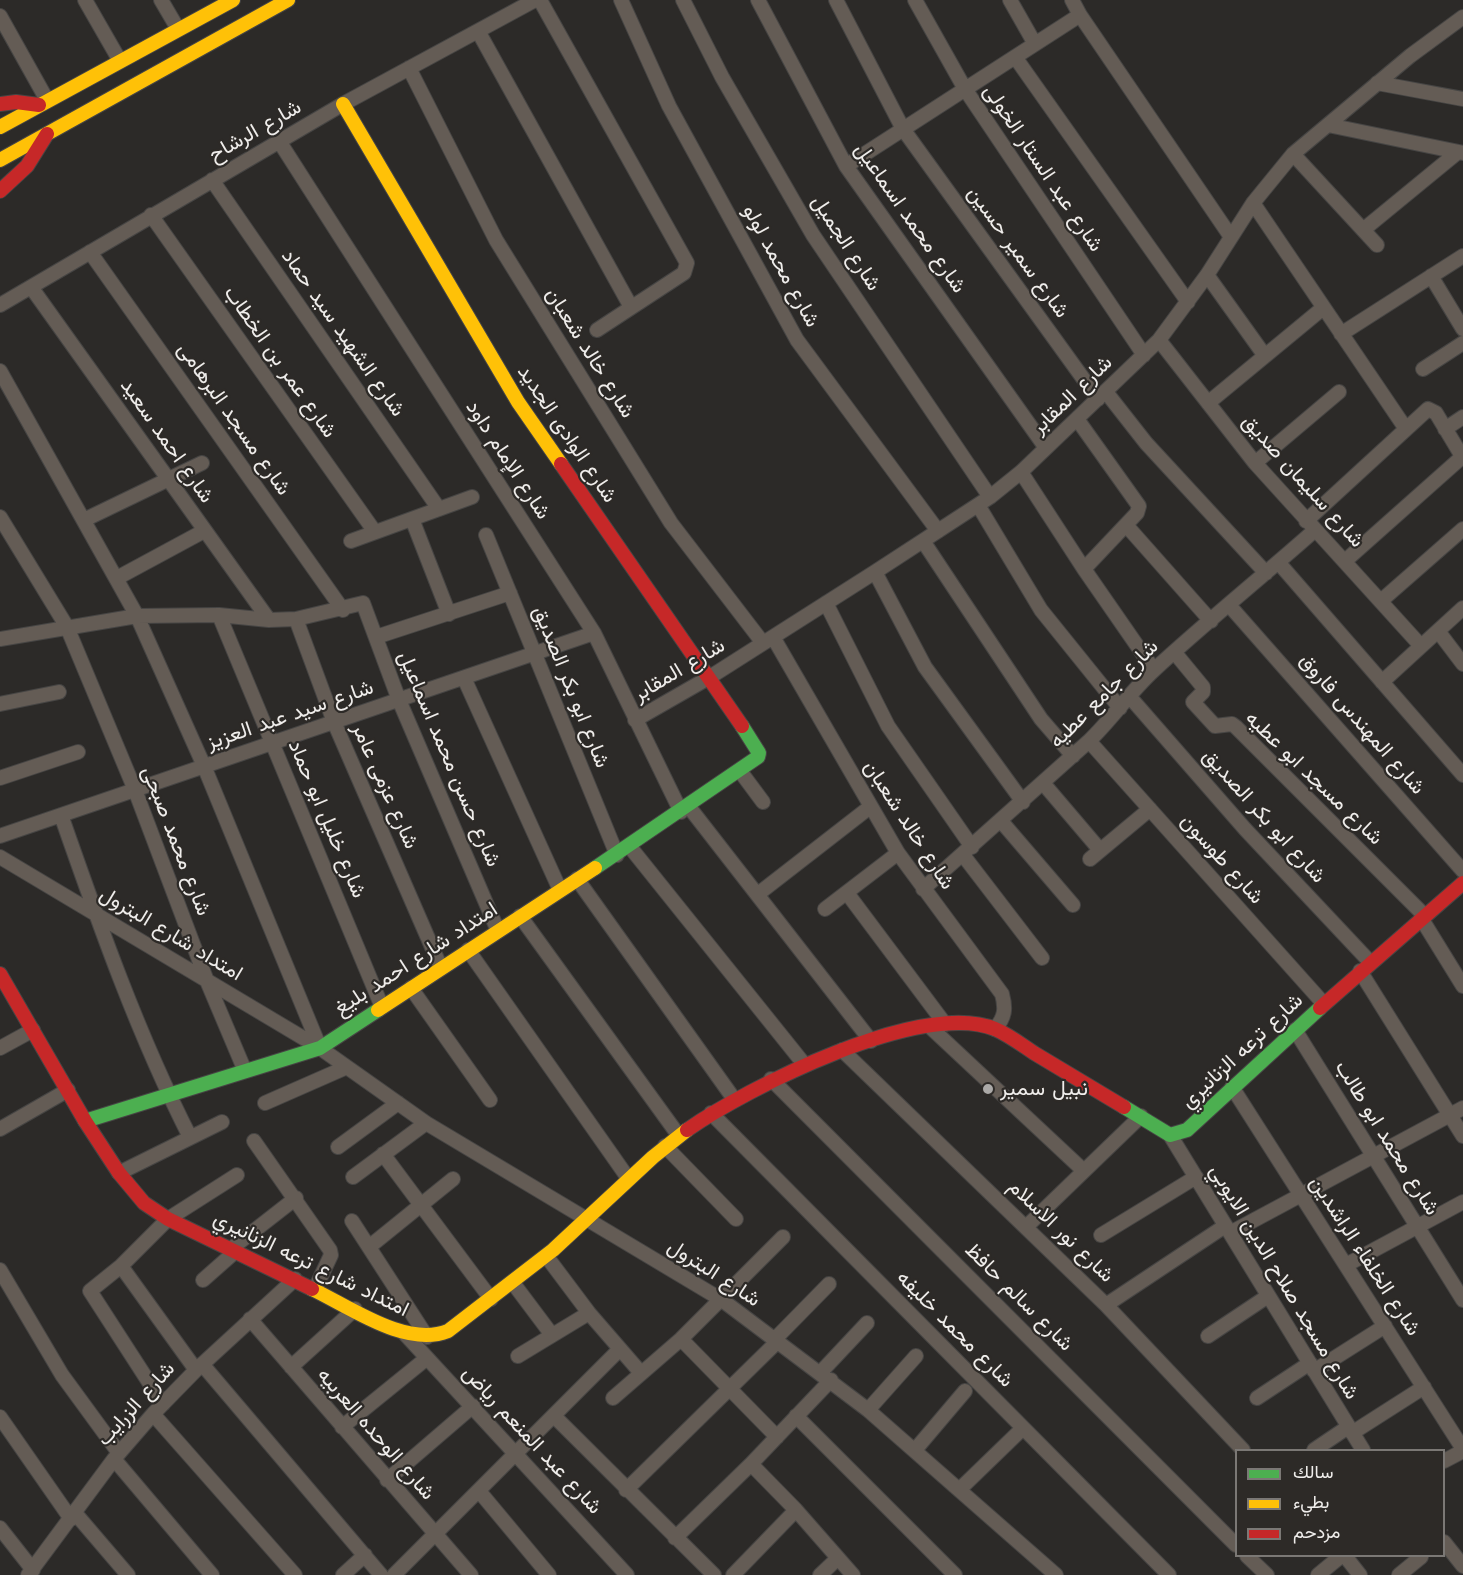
<!DOCTYPE html>
<meta charset="utf-8">
<style>
body{margin:0}
#map{position:relative;width:1463px;height:1575px;overflow:hidden;background:#2c2a28;font-family:"Work Sans",Vazirmatn,sans-serif}
canvas{display:block}
.legend{position:absolute;left:1235px;top:1449px;width:210px;height:108px;box-sizing:border-box;background:#2d2a27;border:2px solid #7b7875;margin:0;padding:8px 10px;list-style:none;font-size:18px;color:#efedeb}
.legend li{display:flex;align-items:center;gap:12px;height:30px}
.legend b{width:30px;border:2px solid #7b7875}
</style>
<div id="map">
<canvas width="1463" height="1575"></canvas>
<ul class="legend">
<li><b style="height:8px;background:#4caf50"></b>سالك</li>
<li><b style="height:8px;background:#ffc107"></b>بطيء</li>
<li><b style="height:8px;background:#c62828"></b>مزدحم</li>
</ul>
</div>
<script>
const ctx = document.querySelector('canvas').getContext('2d');
ctx.lineJoin = 'round';
function strokePath(path, color, width, dash) { ctx.strokeStyle = color; ctx.lineWidth = width; ctx.lineCap = dash ? 'butt' : 'round'; ctx.setLineDash(dash || []); ctx.stroke(path); }
function drawText(font, color, halo, rows, align = 'center') {
  ctx.font = font + ' "Work Sans",Vazirmatn,sans-serif'; ctx.lineWidth = 4.5; ctx.setLineDash([]); ctx.textBaseline = 'middle'; ctx.strokeStyle = halo; ctx.fillStyle = color; for (const [text, x, y, turn = 0] of rows) {
    ctx.save(); ctx.translate(x, y); ctx.rotate((+turn || 0) * Math.PI / 180); ctx.textAlign = isNaN(turn) ? turn : align; if (halo) ctx.strokeText(text, 0, 0); ctx.fillText(text, 0, 0); ctx.restore();
  }
}
const street = new Path2D(`
 M 85,0 L 120,61
 M 161,0 L 178,29
 M 540,0 L 687,263 L 684,273 L 597,330
 M 621,0 L 669,106 L 797,340 L 938,531
 M 683,0 L 722,77 L 813,235 L 990,497
 M 758,0 L 846,166 L 1046,448
 M 836,0 L 903,129 L 1098,399
 M 915,0 L 965,89 L 1144,355
 M 1010,0 L 1035,44
 M 1072,0 L 1080,15 L 1231,237
 M 0,16 L 47,100
 M 478,31 L 631,307
 M 1015,57 L 1188,302
 M 409,68 L 496,240 L 671,523 L 763,643
 M 1377,83 L 1463,99
 M 1328,125 L 1463,153
 M 279,141 L 594,633 L 681,812
 M 1293,154 L 1377,245
 M 846,166 L 1080,15
 M 212,180 L 439,509
 M 1253,203 L 1406,429
 M 151,215 L 375,532
 M 1363,230 L 1458,152
 M 90,252 L 343,610
 M 1207,275 L 1265,356
 M 1431,276 L 1463,329
 M 31,287 L 269,620
 M 0,305 L 343,104 L 535,0
 M 1341,334 L 1463,256
 M 1159,340 L 1255,463 L 1421,646
 M 1423,369 L 1463,343
 M 0,371 L 137,616 L 204,766 L 320,1048
 M 1106,392 L 1146,443 L 1266,573
 M 1208,403 L 1323,308
 M 1077,419 L 1139,506 L 1137,513 L 1084,569
 M 1445,429 L 1463,417
 M 1255,463 L 1339,392
 M 1021,472 L 1084,569 L 1154,670
 M 978,505 L 1041,610 L 1120,708
 M 0,517 L 67,627 L 135,790 L 207,981 L 245,1071
 M 412,519 L 449,614
 M 84,520 L 202,463
 M 1306,521 L 1428,409 L 1436,413 L 1463,458
 M 1126,525 L 1211,621
 M 486,535 L 617,855
 M 351,541 L 472,497
 M 923,541 L 1041,719 L 1073,756
 M 1345,561 L 1462,457
 M 1278,562 L 1463,775
 M 875,572 L 925,667 L 1023,802
 M 117,578 L 204,531
 M 1382,600 L 1463,529
 M 826,603 L 888,726 L 972,847
 M 1229,605 L 1463,871
 M 219,615 L 382,1007
 M 296,619 L 334,722 L 441,968
 M 1438,631 L 1463,664
 M 376,637 L 510,593
 M 773,637 L 898,853 L 1002,994 C 1006,1009 1005,1017 995,1029
 M 0,639 L 137,616 L 219,615 L 269,620 L 296,619 L 363,603 L 399,700 L 498,931
 M 1175,653 L 1203,687 L 1203,692 L 1193,702 L 1215,726 L 1232,724 L 1236,727 L 1424,915
 M 464,678 L 560,890
 M 1382,682 L 1463,608
 M 1129,696 L 1245,829 L 1370,962
 M 0,704 L 59,692
 M 635,720 L 710,677 L 875,572 L 990,497 L 1021,472 L 1159,340 L 1207,275 L 1253,203 L 1293,154 L 1410,56 L 1463,17
 M 1089,741 L 1324,1004
 M 740,771 L 763,802
 M 0,778 L 78,752
 M 1043,783 L 1100,850
 M 689,807 L 871,1041
 M 61,815 C 99,924 138,1035 190,1137
 M 1001,821 L 1073,905
 M 0,836 L 594,633
 M 630,847 L 804,1064
 M 963,855 L 1042,958
 M 0,857 L 320,1048 L 426,1123 L 722,1300 L 868,1410 L 1056,1575
 M 1090,859 L 1150,809
 M 577,879 L 734,1099
 M 923,889 L 1089,741 C 1112,719 1130,692 1154,670 C 1206,622 1262,577 1315,530
 M 847,893 L 945,1024
 M 758,894 L 870,807
 M 825,909 L 898,853
 M 520,916 L 679,1136
 M 1421,918 L 1463,986
 M 468,950 L 628,1178
 M 1360,971 L 1463,1136
 M 411,988 L 490,1100
 M 929,1026 L 1084,1171
 M 1295,1030 L 1463,1300
 M 0,1048 L 33,1030
 M 842,1050 L 1106,1305 L 1243,1450
 M 771,1079 L 1236,1545
 M 1232,1087 L 1463,1449
 M 265,1103 L 347,1067
 M 711,1113 L 1169,1575
 M 0,1129 L 68,1090
 M 1170,1135 L 1363,1450
 M 254,1141 L 330,1250 L 331,1255 L 315,1289
 M 665,1146 L 736,1219
 M 338,1147 L 398,1103
 M 383,1154 L 491,1299
 M 119,1173 L 222,1122
 M 353,1177 L 426,1123
 M 352,1221 L 427,1337
 M 1026,1227 L 1141,1116
 M 1230,1233 L 1463,1108
 M 1101,1235 L 1196,1177
 M 369,1247 L 453,1179
 M 232,1248 L 296,1198
 M 547,1257 L 589,1313 L 641,1373
 M 1346,1265 L 1463,1202
 M 121,1266 L 196,1370
 M 0,1270 L 62,1375 L 119,1453
 M 203,1280 L 237,1250
 M 513,1283 L 552,1335
 M 1106,1305 L 1225,1226
 M 250,1319 L 471,1575
 M 405,1334 L 627,1575
 M 1208,1336 L 1268,1296
 M 681,1339 L 777,1437
 M 775,1339 L 829,1284
 M 518,1356 L 589,1313
 M 202,1364 L 381,1575
 M 291,1367 L 355,1309
 M 1314,1371 L 1385,1326
 M 821,1372 L 867,1323
 M 613,1398 L 681,1339 L 783,1237
 M 1257,1398 L 1310,1363
 M 163,1404 L 90,1291 L 121,1266 L 168,1219 L 237,1175
 M 868,1410 L 916,1356
 M 153,1414 L 295,1575
 M 554,1416 L 714,1575
 M 796,1416 L 955,1575
 M 0,1417 L 71,1519
 M 342,1427 L 427,1358
 M 1352,1433 L 1424,1387
 M 915,1450 L 965,1391
 M 1314,1450 L 1348,1427
 M 114,1459 L 212,1575
 M 1444,1461 L 1463,1451
 M 751,1464 L 796,1510 L 853,1575
 M 387,1480 L 473,1406
 M 960,1489 L 1023,1428
 M 626,1490 L 778,1341
 M 479,1491 L 549,1575
 M 75,1513 L 128,1575
 M 0,1528 L 33,1570
 M 675,1538 L 751,1464 L 831,1380
 M 1444,1542 L 1463,1566
 M 1247,1556 L 1267,1575
 M 1345,1556 L 1360,1575
 M 28,1575 L 114,1459 L 153,1414 L 196,1370 L 295,1279
 M 343,1575 L 365,1555
 M 394,1575 L 620,1349
 M 733,1575 L 796,1510
 M 820,1575 L 838,1558
 M 1318,1575 L 1341,1556
 M 1399,1575 L 1421,1557`);
const fast = new Path2D(`
 M 595,868 L 758,757 L 759,753 L 742,726
 M 1124,1107 L 1170,1135 L 1187,1130 L 1320,1008
 M 85,1121 L 320,1048 L 378,1010`);
const slow = new Path2D(`
 M 343,104 L 518,402 L 561,464
 M 0,127 L 233,0
 M 0,160 L 288,0
 M 378,1010 L 595,868
 M 312,1289 C 350,1307 406,1348 448,1331 L 553,1250 L 653,1157 L 687,1130`);
const jam = new Path2D(`
 M 0,104 L 16,102 L 39,105
 M 0,191 L 27,166 L 47,134
 M 561,464 L 742,726
 M 0,974 L 85,1121 L 119,1173 L 144,1203 L 168,1219 L 312,1289
 M 1320,1008 L 1463,883
 M 687,1130 C 747,1088 922,999 995,1029 C 1009,1035 1022,1045 1034,1053 C 1064,1071 1094,1089 1124,1107`);
strokePath(street, '#464544', 16);
strokePath(fast, '#464544', 16);
strokePath(slow, '#464544', 16);
strokePath(jam, '#464544', 16);
strokePath(street, '#645c55', 14);
strokePath(fast, '#4caf50', 14);
strokePath(slow, '#ffc107', 14);
strokePath(jam, '#c62828', 14);
for (const [x, y, r, color] of [
 [988,1089,6,"#aba9a7"]
]) { const dot = new Path2D(); dot.arc(x, y, r, 0, 2 * Math.PI); ctx.fillStyle = color; ctx.fill(dot); strokePath(dot, '#2d2a27', 2); }
drawText('21px', '#efedeb', '#2d2a27', [
 ["شارع الرشاح",255,131,-30],
 ["شارع عبد الستار الخولى",1043,168,56],
 ["شارع محمد اسماعيل",910,218,55],
 ["شارع الجميل",846,243,57],
 ["شارع سمير حسين",1018,252,54],
 ["شارع محمد لولو",781,266,61],
 ["شارع الشهيد سيد حماد",343,333,55],
 ["شارع خالد شعبان",590,353,58],
 ["شارع عمر بن الخطاب",280,362,55],
 ["شارع المقابر",1072,395,-44],
 ["شارع مسجد البرهامى",234,419,55],
 ["شارع الوادى الجديد",567,434,56],
 ["شارع احمد سعيد",167,441,55],
 ["شارع الإمام داود",508,460,57],
 ["شارع سليمان صديق",1303,481,48],
 ["شارع المقابر",679,670,-31],
 ["شارع ابو بكر الصديق",571,687,68],
 ["شارع جامع عطيه",1104,694,-45],
 ["شارع سيد عبد العزيز",290,715,-19],
 ["شارع المهندس فاروق",1362,724,49],
 ["شارع حسن محمد اسماعيل",449,759,67],
 ["شارع مسجد ابو عطيه",1314,778,44],
 ["شارع عزمى عامر",385,786,66],
 ["شارع ابو بكر الصديق",1264,816,48],
 ["شارع خليل ابو حماد",327,819,67],
 ["شارع خالد شعبان",909,825,57],
 ["شارع محمد صبحى",176,841,69],
 ["شارع طوسون",1222,859,48],
 ["امتداد شارع البترول",171,934,31],
 ["امتداد شارع احمد بليغ",416,959,-33],
 ["شارع ترعه الزنانيري",1242,1051,-43],
 ["شارع محمد ابو طالب",1387,1138,58],
 ["شارع نور الاسلام",1061,1231,44],
 ["شارع الخلفاء الراشدين",1365,1256,57],
 ["امتداد شارع ترعه الزنانيري",311,1264,26],
 ["شارع البترول",714,1273,33],
 ["شارع مسجد صلاح الدين الايوبي",1284,1282,59],
 ["شارع سالم حافظ",1019,1297,45],
 ["شارع محمد خليفه",955,1329,45],
 ["شارع الزرايب",136,1404,-48],
 ["شارع الوحده العربيه",376,1434,49],
 ["شارع عبد المنعم رياض",532,1440,47]
]);
drawText('21px', '#efedeb', '#2d2a27', [
 ["نبيل سمير",1000,1089]
], 'left');
</script>
